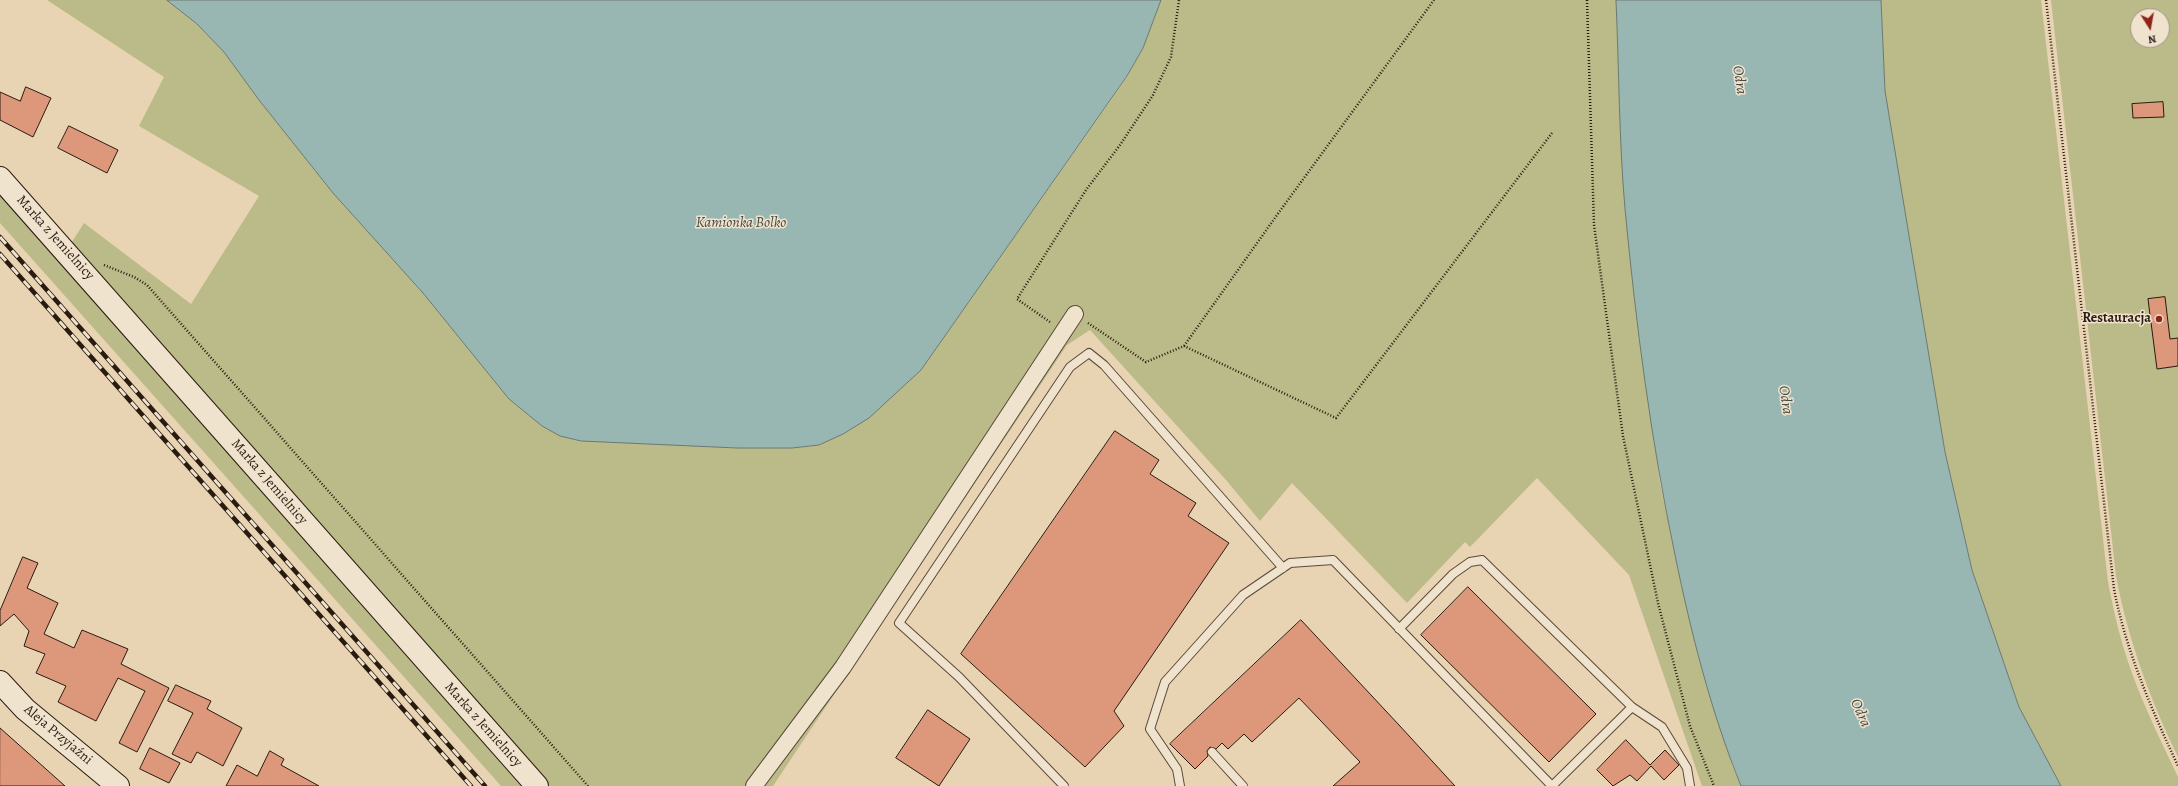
<!DOCTYPE html>
<meta charset="utf-8">
<style>
body{margin:0}
#map{position:relative;width:2178px;height:786px;overflow:hidden;background:#e8d4b3;font-family:Alegreya,serif}
canvas{display:block}
.north{position:absolute;left:2130px;top:8px;width:40px;height:40px;box-sizing:border-box;background:#f0e3ce;border:1px solid #a19382;border-radius:50%;rotate:169deg;font-size:11px;font-weight:700;line-height:16px;text-align:center;color:#2a1b11}
.north::after{content:'';display:block;margin:auto;width:14px;height:18px;background:#8f2418;clip-path:polygon(50% 0,100% 100%,50% 72%,0 100%)}
</style>
<div id="map">
<canvas width="2178" height="786"></canvas>
<div class="north">N</div>
</div>
<script>
const ctx = document.querySelector('canvas').getContext('2d');
ctx.lineJoin = 'round';
function fill(path, color) { ctx.fillStyle = color; ctx.fill(path, 'evenodd'); }
function strokePath(path, color, width, dash) { ctx.strokeStyle = color; ctx.lineWidth = width; ctx.lineCap = dash ? 'butt' : 'round'; ctx.setLineDash(dash || []); ctx.stroke(path); }
function drawText(font, color, halo, rows, align = 'center') {
  ctx.font = font + ' Alegreya,serif'; ctx.lineWidth = 3; ctx.setLineDash([]); ctx.textBaseline = 'middle'; ctx.strokeStyle = halo; ctx.fillStyle = color; for (const [text, x, y, turn = 0] of rows) {
    ctx.save(); ctx.translate(x, y); ctx.rotate((+turn || 0) * Math.PI / 180); ctx.textAlign = isNaN(turn) ? turn : align; if (halo) ctx.strokeText(text, 0, 0); ctx.fillText(text, 0, 0); ctx.restore();
  }
}
fill(new Path2D(`
 M 47,0 L 167,0 L 197,24 L 224,52 L 259,100 L 333,193 L 423,293 L 509,399 L 542,426 L 737,448 L 792,448 L 819,445 L 921,370 L 1127,77 L 1143,48 L 1161,0 L 1616,0 L 1625,207 L 1638,322 L 1660,483 L 1681,583 L 1732,765 L 1741,786 L 1702,786 L 1629,575 L 1537,478 L 1470,547 L 1465,542 L 1407,603 L 1292,483 L 1260,521 L 1226,480 L 1090,330 L 1067,345 L 773,786 L 501,786 L 0,223 L 0,178 L 66,251 L 84,223 L 191,304 L 259,196 L 139,126 L 164,77 Z
 M 1881,0 L 2041,0 L 2108,582 C 2114,613 2121,643 2132,673 C 2145,709 2162,743 2178,777 L 2178,786 L 2061,786 L 2019,707 L 1972,570 L 1945,452 L 1885,91 Z
 M 2051,0 L 2178,0 L 2178,757 C 2150,699 2128,640 2116,576 ZM 2138,16 L 2162,16 L 2162,40 L 2138,40 Z`), '#bbbb89');
const water = new Path2D(`
 M 167,0 L 1161,0 L 1143,48 L 1127,76 L 921,370 L 869,418 L 843,434 L 819,445 L 792,448 L 737,448 L 581,441 L 560,436 L 542,426 L 509,399 L 423,293 L 333,193 L 259,100 L 224,52 L 197,24 Z
 M 1616,0 L 1881,0 L 1885,91 L 1945,452 L 1972,570 L 2019,707 L 2061,786 L 1741,786 C 1711,712 1691,633 1675,555 C 1651,441 1636,325 1625,209 C 1619,140 1619,69 1616,0 Z`);
fill(water, '#98b7b2');
strokePath(water, '#6c7972', 1);
const building = new Path2D(`
 M 26,87 L 51,98 L 33,137 L 0,120 L 0,92 L 20,101 Z
 M 2163,102 L 2164,117 L 2133,118 L 2132,104 Z
 M 69,126 L 118,150 L 107,173 L 58,148 Z
 M 2165,297 L 2170,339 L 2178,338 L 2178,366 L 2157,369 L 2148,299 Z
 M 1115,431 L 1159,460 L 1150,474 L 1196,503 L 1188,516 L 1229,543 L 1114,711 L 1124,726 L 1085,767 L 961,654 Z
 M 23,557 L 38,563 L 27,588 L 58,603 L 44,634 L 74,648 L 82,630 L 128,649 L 121,664 L 169,688 L 137,752 L 119,743 L 145,691 L 118,678 L 96,721 L 58,702 L 66,686 L 36,673 L 45,654 L 24,646 L 29,631 L 14,614 L 0,626 L 0,611 Z
 M 1468,587 L 1596,714 L 1549,762 L 1421,635 Z
 M 1301,620 L 1399,725 L 1455,786 L 1333,786 L 1360,762 L 1299,698 L 1252,742 L 1244,734 L 1228,749 L 1222,743 L 1216,749 L 1210,747 L 1207,751 L 1208,756 L 1195,769 L 1170,744 Z
 M 176,685 L 211,701 L 207,709 L 242,728 L 223,766 L 197,752 L 191,763 L 172,754 L 193,713 L 168,701 Z
 M 928,710 L 970,739 L 939,786 L 896,758 Z
 M 0,728 L 65,786 L 0,786 Z
 M 1626,740 L 1650,765 L 1665,750 L 1679,765 L 1664,780 L 1651,766 L 1637,781 L 1630,775 L 1613,786 L 1597,770 Z
 M 150,748 L 180,763 L 169,783 L 140,769 Z
 M 270,751 L 284,759 L 281,765 L 319,786 L 226,786 L 237,765 L 257,776 Z`);
fill(building, '#dd977b');
strokePath(building, '#2a1b11', 1);
const lane = new Path2D(`
 M 1399,629 L 1453,574 L 1470,562 L 1482,560 L 1632,707 L 1552,786
 M 1632,707 L 1662,727 L 1687,768 L 1690,786
 M 1212,752 L 1243,786
 M 1064,786 L 959,677 L 899,623 L 1070,367 L 1089,353 L 1104,365 L 1283,568
 M 1180,786 L 1177,769 L 1150,729 L 1165,682 L 1243,595 L 1290,563 L 1333,560 L 1552,786`);
const street = new Path2D(`
 M 754,786 L 843,667 L 1075,314`);
const secondary = new Path2D(`
 M 0,178 L 537,786
 M 0,682 L 25,709 L 118,786`);
strokePath(lane, '#5a493a', 10);
strokePath(street, '#5a493a', 18);
strokePath(secondary, '#2a1b11', 24);
strokePath(new Path2D(`
 M 1587,0 L 1594,225 L 1623,436 L 1658,603 L 1690,726 L 1714,786
 M 2046,0 L 2114,589 C 2126,651 2151,708 2178,766
 M 104,265 L 134,277 L 147,285 L 588,786
 M 1050,322 L 1017,299 L 1086,190 L 1120,145 L 1153,95 L 1171,57 L 1179,0
 M 1088,323 L 1146,362 L 1184,346 L 1336,418 L 1552,133
 M 1184,346 L 1277,215 L 1434,0`), '#2a1b11', 2.5, [1, 2]);
strokePath(lane, '#f0e3ce', 8);
strokePath(street, '#f0e3ce', 16);
strokePath(secondary, '#f0e3ce', 22);
const rail = new Path2D(`
 M 0,237 L 485,786
 M 0,254 L 471,786`);
strokePath(rail, '#2a1b11', 4.5);
strokePath(rail, '#f0e3ce', 3, [9]);
for (const [x, y, r, color] of [
 [2159,319,4,"#8f2418"]
]) { const dot = new Path2D(); dot.arc(x, y, r, 0, 2 * Math.PI); ctx.fillStyle = color; ctx.fill(dot); strokePath(dot, '#f0e3ce', 1.5); }
drawText('14px', '#2a1b11', '#f0e3ce', [
 ["Marka z Jemielnicy",55,238,48],
 ["Marka z Jemielnicy",269,482,49],
 ["Marka z Jemielnicy",483,725,48],
 ["Aleja Przyjaźni",58,735,40]
]);
drawText('bold 14px', '#2a1b11', '#f0e3ce', [
 ["Restauracja",2151,319]
], 'right');
drawText('italic 15px', '#4b4a41', '#f0e3ce', [
 ["Odra",1739,80,82],
 ["Kamionka Bolko",741,223],
 ["Odra",1785,400,82],
 ["Odra",1860,713,66]
]);
</script>
